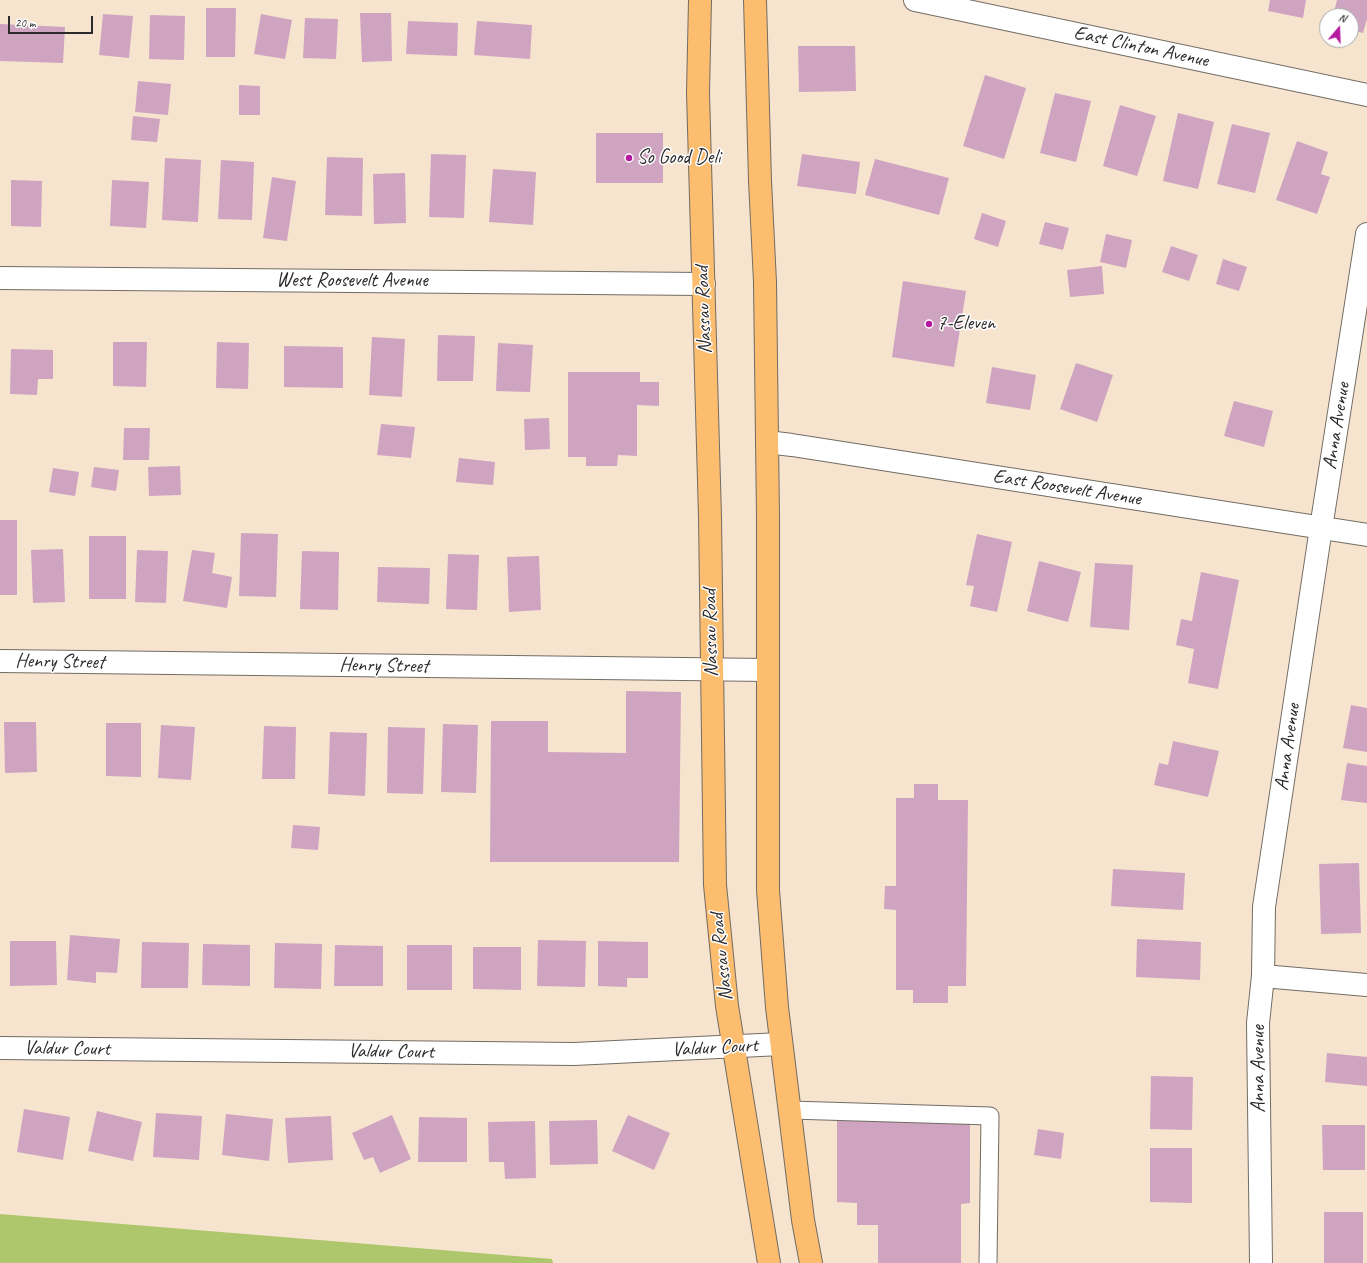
<!DOCTYPE html>
<style>
body{margin:0}
#map{position:relative;width:1367px;height:1263px;overflow:hidden;background:#f7e4cf;font-family:Caveat,sans-serif}
canvas{display:block}
.north{position:absolute;left:1319px;top:8px;width:40px;height:40px;box-sizing:border-box;background:#fff;border:1px solid #aaa;border-radius:50%;rotate:19deg;font-size:11px;font-weight:700;line-height:16px;text-align:center;color:#2b2b2b}
.north::after{content:'';display:block;margin:auto;width:14px;height:18px;background:#b5179e;clip-path:polygon(50% 0,100% 100%,50% 72%,0 100%)}
.scale{position:absolute;left:8px;top:16px;width:85px;height:18px;box-sizing:border-box;border:2px solid #2b2b2b;border-top:0;padding-left:5px;font-size:12px;line-height:14px;white-space:nowrap;color:#2b2b2b;-webkit-text-stroke:3px #fff;paint-order:stroke}
</style>
<div id="map">
<canvas width="1367" height="1263"></canvas>
<div class="north">N</div>
<div class="scale">20 m</div>
</div>
<script>
const ctx = document.querySelector('canvas').getContext('2d');
ctx.lineJoin = 'round';
function fill(path, color) { ctx.fillStyle = color; ctx.fill(path, 'evenodd'); }
function strokePath(path, color, width, dash) { ctx.strokeStyle = color; ctx.lineWidth = width; ctx.lineCap = dash ? 'butt' : 'round'; ctx.setLineDash(dash || []); ctx.stroke(path); }
function drawText(font, color, halo, rows, align = 'center') {
  ctx.font = font + ' Caveat,sans-serif'; ctx.lineWidth = 3; ctx.setLineDash([]); ctx.textBaseline = 'middle'; ctx.strokeStyle = halo; ctx.fillStyle = color; for (const [text, x, y, turn = 0] of rows) {
    ctx.save(); ctx.translate(x, y); ctx.rotate((+turn || 0) * Math.PI / 180); ctx.textAlign = isNaN(turn) ? turn : align; if (halo) ctx.strokeText(text, 0, 0); ctx.fillText(text, 0, 0); ctx.restore();
  }
}
fill(new Path2D(`
 M 0,1214 L 552,1259 L 553,1263 L 0,1263 Z`), '#afc76c');
fill(new Path2D(`
 M 1270,0 L 1306,0 L 1303,18 L 1268,11 Z
 M 1337,0 L 1367,0 L 1367,19 L 1363,33 L 1351,30 L 1351,16 L 1333,16 Z
 M 206,8 L 236,8 L 235,57 L 206,57 Z
 M 360,13 L 391,13 L 392,61 L 362,62 Z
 M 103,14 L 133,16 L 129,58 L 99,55 Z
 M 261,14 L 292,20 L 285,59 L 254,54 Z
 M 150,15 L 185,16 L 184,60 L 149,59 Z
 M 305,18 L 338,19 L 336,59 L 303,58 Z
 M 408,21 L 458,23 L 457,56 L 406,54 Z
 M 477,21 L 532,25 L 530,59 L 474,55 Z
 M 0,24 L 65,27 L 63,63 L 0,61 Z
 M 798,46 L 855,46 L 856,91 L 799,92 Z
 M 985,75 L 1026,88 L 1004,159 L 963,146 Z
 M 138,81 L 171,84 L 168,115 L 135,112 Z
 M 239,85 L 260,86 L 260,115 L 239,115 Z
 M 1055,93 L 1091,101 L 1076,162 L 1040,153 Z
 M 1120,105 L 1156,116 L 1137,176 L 1103,166 Z
 M 1178,113 L 1214,122 L 1198,189 L 1163,181 Z
 M 133,116 L 160,119 L 157,142 L 131,140 Z
 M 1232,124 L 1270,133 L 1255,193 L 1217,184 Z
 M 596,133 L 663,133 L 663,183 L 596,183 Z
 M 1297,141 L 1328,152 L 1321,174 L 1330,177 L 1317,214 L 1276,200 Z
 M 431,154 L 466,155 L 464,218 L 429,217 Z
 M 802,154 L 860,162 L 856,194 L 797,186 Z
 M 327,157 L 363,158 L 362,216 L 325,215 Z
 M 165,158 L 201,160 L 198,222 L 162,220 Z
 M 875,159 L 949,178 L 939,215 L 865,195 Z
 M 221,160 L 254,162 L 252,220 L 218,219 Z
 M 493,169 L 536,172 L 533,225 L 489,222 Z
 M 405,173 L 406,223 L 374,224 L 373,174 Z
 M 272,177 L 296,181 L 287,241 L 263,238 Z
 M 11,180 L 42,181 L 41,227 L 11,226 Z
 M 112,180 L 149,182 L 146,228 L 110,226 Z
 M 982,213 L 1006,221 L 998,247 L 974,239 Z
 M 1045,222 L 1069,228 L 1063,250 L 1039,244 Z
 M 1106,234 L 1132,240 L 1126,268 L 1100,262 Z
 M 1171,246 L 1198,255 L 1189,281 L 1162,272 Z
 M 1223,259 L 1247,267 L 1239,291 L 1216,284 Z
 M 1102,266 L 1104,294 L 1070,297 L 1067,270 Z
 M 903,281 L 966,291 L 954,367 L 892,357 Z
 M 438,335 L 475,336 L 473,381 L 437,381 Z
 M 372,337 L 405,339 L 402,397 L 369,395 Z
 M 113,342 L 147,342 L 146,387 L 113,386 Z
 M 217,342 L 249,343 L 248,389 L 216,388 Z
 M 498,343 L 533,345 L 530,392 L 496,391 Z
 M 284,346 L 343,347 L 343,388 L 284,387 Z
 M 11,349 L 53,350 L 53,379 L 38,379 L 37,395 L 10,394 Z
 M 1076,363 L 1113,375 L 1097,422 L 1060,409 Z
 M 992,367 L 1036,375 L 1030,410 L 986,403 Z
 M 568,372 L 640,372 L 640,382 L 659,382 L 659,406 L 637,405 L 637,456 L 618,455 L 617,466 L 586,466 L 586,457 L 568,457 Z
 M 1234,401 L 1273,411 L 1264,447 L 1224,436 Z
 M 549,418 L 550,449 L 525,450 L 524,419 Z
 M 381,424 L 415,427 L 411,458 L 377,455 Z
 M 124,428 L 150,428 L 149,460 L 123,460 Z
 M 459,458 L 495,462 L 493,485 L 456,482 Z
 M 180,466 L 181,495 L 149,496 L 148,467 Z
 M 94,467 L 119,470 L 116,491 L 91,487 Z
 M 53,468 L 79,472 L 75,496 L 49,492 Z
 M 0,520 L 17,520 L 17,595 L 0,595 Z
 M 241,533 L 278,534 L 276,597 L 239,596 Z
 M 977,534 L 1012,542 L 997,612 L 970,606 L 974,586 L 966,585 Z
 M 89,536 L 126,536 L 126,599 L 89,599 Z
 M 63,549 L 65,602 L 33,603 L 31,550 Z
 M 137,550 L 168,551 L 166,603 L 135,602 Z
 M 192,550 L 215,553 L 212,573 L 232,577 L 227,608 L 183,601 Z
 M 302,551 L 339,552 L 338,610 L 300,609 Z
 M 448,554 L 479,555 L 477,610 L 446,609 Z
 M 539,556 L 541,610 L 509,612 L 507,557 Z
 M 1039,561 L 1081,572 L 1068,622 L 1027,611 Z
 M 1095,563 L 1133,565 L 1129,630 L 1090,627 Z
 M 378,567 L 430,568 L 429,604 L 377,602 Z
 M 1201,572 L 1239,580 L 1218,689 L 1188,683 L 1194,649 L 1176,645 L 1181,619 L 1192,621 Z
 M 626,691 L 681,692 L 679,862 L 490,862 L 491,721 L 548,721 L 548,752 L 626,753 Z
 M 1351,705 L 1367,708 L 1367,752 L 1343,748 Z
 M 4,722 L 36,722 L 37,772 L 5,773 Z
 M 106,723 L 141,723 L 141,777 L 106,776 Z
 M 443,724 L 478,725 L 476,793 L 441,792 Z
 M 161,725 L 195,727 L 191,780 L 158,778 Z
 M 264,726 L 296,727 L 295,779 L 262,779 Z
 M 388,727 L 425,728 L 423,794 L 387,793 Z
 M 330,732 L 367,733 L 365,796 L 328,794 Z
 M 1173,741 L 1219,751 L 1208,797 L 1154,785 L 1159,763 L 1168,765 Z
 M 1347,763 L 1367,766 L 1367,803 L 1341,800 Z
 M 914,784 L 938,784 L 938,800 L 968,800 L 966,986 L 948,986 L 948,1003 L 913,1003 L 913,990 L 896,990 L 896,910 L 884,909 L 885,886 L 896,886 L 896,798 L 914,798 Z
 M 293,825 L 320,827 L 318,850 L 291,848 Z
 M 1359,863 L 1361,933 L 1321,934 L 1319,864 Z
 M 1113,869 L 1185,873 L 1183,910 L 1111,906 Z
 M 70,935 L 120,939 L 117,973 L 96,972 L 96,983 L 67,980 Z
 M 1137,939 L 1201,942 L 1200,980 L 1136,977 Z
 M 538,940 L 586,941 L 585,987 L 537,986 Z
 M 10,941 L 56,941 L 57,985 L 10,986 Z
 M 598,941 L 648,942 L 648,978 L 627,978 L 627,987 L 598,986 Z
 M 142,942 L 189,943 L 188,988 L 141,988 Z
 M 275,943 L 322,944 L 321,989 L 274,988 Z
 M 203,944 L 250,945 L 250,986 L 202,985 Z
 M 335,945 L 383,946 L 383,986 L 334,986 Z
 M 407,945 L 452,945 L 452,990 L 407,990 Z
 M 473,947 L 521,947 L 521,990 L 473,989 Z
 M 1327,1053 L 1367,1057 L 1367,1086 L 1325,1082 Z
 M 1151,1076 L 1193,1077 L 1192,1130 L 1150,1129 Z
 M 24,1109 L 70,1117 L 63,1160 L 17,1152 Z
 M 97,1111 L 142,1122 L 133,1161 L 88,1151 Z
 M 156,1113 L 202,1116 L 199,1160 L 153,1157 Z
 M 226,1114 L 273,1119 L 269,1161 L 222,1155 Z
 M 392,1115 L 411,1159 L 380,1173 L 373,1157 L 364,1160 L 352,1133 Z
 M 628,1115 L 670,1133 L 654,1170 L 612,1151 Z
 M 331,1116 L 333,1160 L 288,1163 L 285,1118 Z
 M 419,1117 L 467,1118 L 467,1162 L 418,1162 Z
 M 597,1120 L 598,1164 L 550,1165 L 549,1121 Z
 M 837,1120 L 970,1121 L 970,1203 L 961,1204 L 961,1263 L 878,1263 L 878,1225 L 857,1225 L 857,1203 L 837,1202 Z
 M 535,1121 L 536,1178 L 505,1179 L 504,1162 L 489,1162 L 488,1122 Z
 M 1322,1125 L 1365,1125 L 1365,1170 L 1323,1170 Z
 M 1038,1129 L 1064,1133 L 1061,1159 L 1034,1155 Z
 M 1150,1148 L 1192,1148 L 1192,1203 L 1150,1202 Z
 M 1324,1212 L 1363,1212 L 1363,1263 L 1324,1263 Z`), '#cfa4c0');
const service = new Path2D(`
 M 790,1110 L 990,1116 L 988,1263`);
const minor = new Path2D(`
 M 915,0 L 1367,95
 M 0,278 L 704,284
 M 767,442 L 792,445 L 1367,535
 M 0,661 L 768,670
 M 1263,976 L 1367,985
 M 0,1048 L 574,1054 L 781,1044
 M 1261,1263 L 1258,1023 L 1263,976 L 1264,907 L 1321,528 L 1367,234`);
const primary = new Path2D(`
 M 700,0 L 698,93 L 710,517 L 715,885 L 727,1006 L 769,1263
 M 755,0 L 760,181 L 765,282 L 768,517 L 768,890 L 777,1007 L 803,1220 L 811,1263`);
strokePath(service, '#726c64', 19);
strokePath(minor, '#726c64', 24);
strokePath(primary, '#726c64', 24);
strokePath(service, '#fff', 17);
strokePath(minor, '#fff', 22);
strokePath(primary, '#fcbd6f', 22);
for (const [x, y, r, color] of [
 [629,158,4,"#b5179e"],
 [929,324,4,"#b5179e"]
]) { const dot = new Path2D(); dot.arc(x, y, r, 0, 2 * Math.PI); ctx.fillStyle = color; ctx.fill(dot); strokePath(dot, '#fff', 1.5); }
drawText('20px', '#2b2b2b', '#fff', [
 ["East Clinton Avenue",1141,47,12],
 ["West Roosevelt Avenue",352,281],
 ["Nassau Road",704,310,-92],
 ["Anna Avenue",1337,426,-81],
 ["East Roosevelt Avenue",1067,488,9],
 ["Nassau Road",711,633,-91],
 ["Henry Street",60,662,1],
 ["Henry Street",384,666,1],
 ["Anna Avenue",1288,747,-82],
 ["Nassau Road",722,957,-96],
 ["Valdur Court",715,1048,-3],
 ["Valdur Court",67,1049,1],
 ["Valdur Court",391,1052,1],
 ["Anna Avenue",1259,1069,-90]
]);
drawText('20px', '#2b2b2b', '#fff', [
 ["So Good Deli",637,158],
 ["7-Eleven",937,324]
], 'left');
</script>
